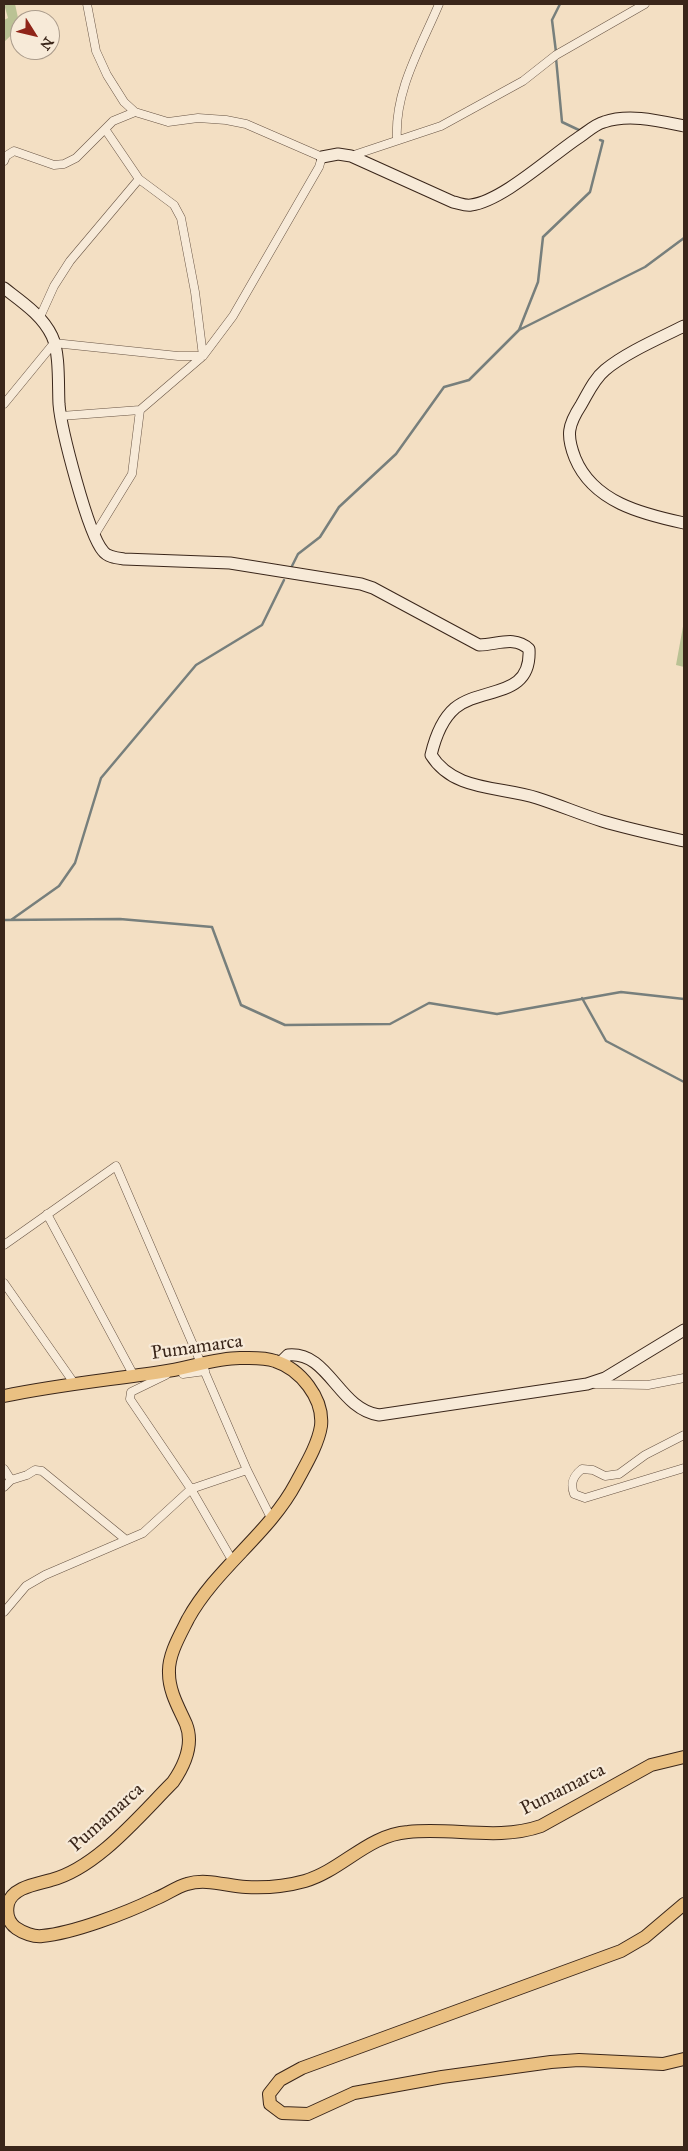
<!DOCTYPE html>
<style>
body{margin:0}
#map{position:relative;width:688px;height:2151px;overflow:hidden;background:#f3dfc3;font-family:"IM FELL Great Primer",serif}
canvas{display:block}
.frame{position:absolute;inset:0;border:5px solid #3a261a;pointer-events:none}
.north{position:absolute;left:10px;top:10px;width:50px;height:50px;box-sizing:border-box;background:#f7ead8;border:1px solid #ab9c8c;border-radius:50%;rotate:126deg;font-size:14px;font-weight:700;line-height:20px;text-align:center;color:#3a261a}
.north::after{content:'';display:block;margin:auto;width:18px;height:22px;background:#8f2418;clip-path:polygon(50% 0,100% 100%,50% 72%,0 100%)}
</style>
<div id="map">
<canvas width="688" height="2151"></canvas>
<div class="frame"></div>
<div class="north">N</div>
</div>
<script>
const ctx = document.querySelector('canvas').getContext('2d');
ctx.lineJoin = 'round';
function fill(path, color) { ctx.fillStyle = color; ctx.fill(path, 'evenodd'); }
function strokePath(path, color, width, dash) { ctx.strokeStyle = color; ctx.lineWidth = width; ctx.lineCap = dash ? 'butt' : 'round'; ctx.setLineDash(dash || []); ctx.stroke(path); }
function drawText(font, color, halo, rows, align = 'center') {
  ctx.font = font + ' "IM FELL Great Primer",serif'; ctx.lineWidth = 4.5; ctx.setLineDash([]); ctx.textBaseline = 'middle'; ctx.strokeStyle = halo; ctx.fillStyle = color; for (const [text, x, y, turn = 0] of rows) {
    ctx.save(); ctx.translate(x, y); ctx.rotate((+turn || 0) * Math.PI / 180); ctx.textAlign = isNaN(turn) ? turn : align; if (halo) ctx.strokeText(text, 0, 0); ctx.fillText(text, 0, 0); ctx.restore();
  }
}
fill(new Path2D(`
 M 4,4 L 15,4 L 20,27 L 4,42 L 4,20 L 8,18 Z
 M 684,621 L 684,667 L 676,665 Z`), '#bac294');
strokePath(new Path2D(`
 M 556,52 L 552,20 L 560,4
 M 556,58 L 562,122 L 581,131
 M 519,330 L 538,282 L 543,237 L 590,192 L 603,141 L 600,140
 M 292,566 L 298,554 L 320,537 L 339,507 L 396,454 L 444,387 L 469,380 L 519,330 L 645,267 L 684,238
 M 4,920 L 120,919 L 212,927 L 241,1005 L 285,1025 L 390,1024 L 429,1003 L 497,1014 L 621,992 L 684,999
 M 11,920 L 59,886 L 75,863 L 101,778 L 196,665 L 262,625 L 284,580
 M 582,998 L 606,1041 L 684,1082`), '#777f7c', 2.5);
const street = new Path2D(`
 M 87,4 L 96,51 L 107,75 L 124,102 L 135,112 L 168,122 L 198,118 L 226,120 L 246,124 L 322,157 L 319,167 L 233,316 L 203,356 L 140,410 L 132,474 L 94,536
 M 397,140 C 394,91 421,47 439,4
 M 351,156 L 441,126 L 523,81 L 556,55 L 645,4
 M 4,161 L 6,156 L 14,151 L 54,165 L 64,164 L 76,158 L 113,121 L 135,112
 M 40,317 L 54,286 L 70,261 L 139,179 L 105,129
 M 4,404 L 54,343 L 178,356 L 203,356 L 195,292 L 181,218 L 174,205 L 139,179
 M 61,416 L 140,410
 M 47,1214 L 134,1376
 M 4,1245 L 116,1166 L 247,1470 L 271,1518
 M 4,1283 L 74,1383
 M 183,1374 L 205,1371
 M 166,1375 L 131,1392 L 130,1399 L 191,1489 L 232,1560
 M 595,1384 L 648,1385 L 684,1378
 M 684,1435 L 645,1455 L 619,1474 L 605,1476 L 593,1470 L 582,1469 C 573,1476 570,1483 574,1494 L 585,1498 L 684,1468
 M 4,1469 L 11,1480 L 4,1487
 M 11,1480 L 27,1475 L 35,1470 L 42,1471 L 125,1539
 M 4,1612 L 26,1586 L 45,1575 L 143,1533 L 191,1489 L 247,1470`);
const secondary = new Path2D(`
 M 322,157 L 338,154 L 351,156 L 453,202 C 459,203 465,206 471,205 C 503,201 553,154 581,136 C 588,131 596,124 604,122 C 629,113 660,121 684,126
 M 4,288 C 22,302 42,315 52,336 C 60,353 58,386 59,404 C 61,429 88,534 103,551 C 107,557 117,558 124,559 L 230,563 L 361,584 L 373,588 L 479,645 C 497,645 514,635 529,649 C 532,699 482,686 455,708 C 441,720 435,738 431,755 C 454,792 501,786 537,798 C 559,805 580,814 602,821 C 629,829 657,835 684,841
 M 684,326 C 660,338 625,353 605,370 C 594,379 588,393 581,405 C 568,425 566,435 575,458 C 593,502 642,514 684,523
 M 280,1363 L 288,1355 C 329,1351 338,1409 379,1415 L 587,1384 L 605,1378 L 684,1330`);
const primary = new Path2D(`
 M 4,1396 C 56,1385 108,1380 161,1372 C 187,1369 214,1358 240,1358 C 252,1358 264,1357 275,1361 C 300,1369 324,1398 321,1426 C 318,1445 305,1466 296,1483 C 269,1534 216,1568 188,1619 C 180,1635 168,1655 169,1673 C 169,1692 179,1708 186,1724 C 194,1744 184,1766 173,1782 C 140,1815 97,1868 51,1880 C 38,1884 12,1887 8,1904 C 6,1913 8,1922 16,1928 C 23,1933 34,1937 42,1936 C 74,1933 126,1913 155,1899 C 166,1895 176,1887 187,1884 C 206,1878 227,1886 246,1887 C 264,1888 287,1886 305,1881 C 342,1870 368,1835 408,1832 C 452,1827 498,1841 541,1826 L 651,1765 L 684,1757
 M 684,1904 L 645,1937 L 621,1951 L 302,2068 L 280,2080 L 269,2094 L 270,2104 L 282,2113 L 308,2114 L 354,2093 L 442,2077 L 551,2062 L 579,2060 L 663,2064 L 684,2059`);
strokePath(street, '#685444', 9);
strokePath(secondary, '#3a261a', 13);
strokePath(primary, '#3a261a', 14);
strokePath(street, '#f7ead8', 8);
strokePath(secondary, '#f7ead8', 11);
strokePath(primary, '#eac082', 12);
drawText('19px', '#3a261a', '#f7ead8', [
 ["Pumamarca",197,1348,-8],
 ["Pumamarca",563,1790,-27],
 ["Pumamarca",107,1818,-42]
]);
</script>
